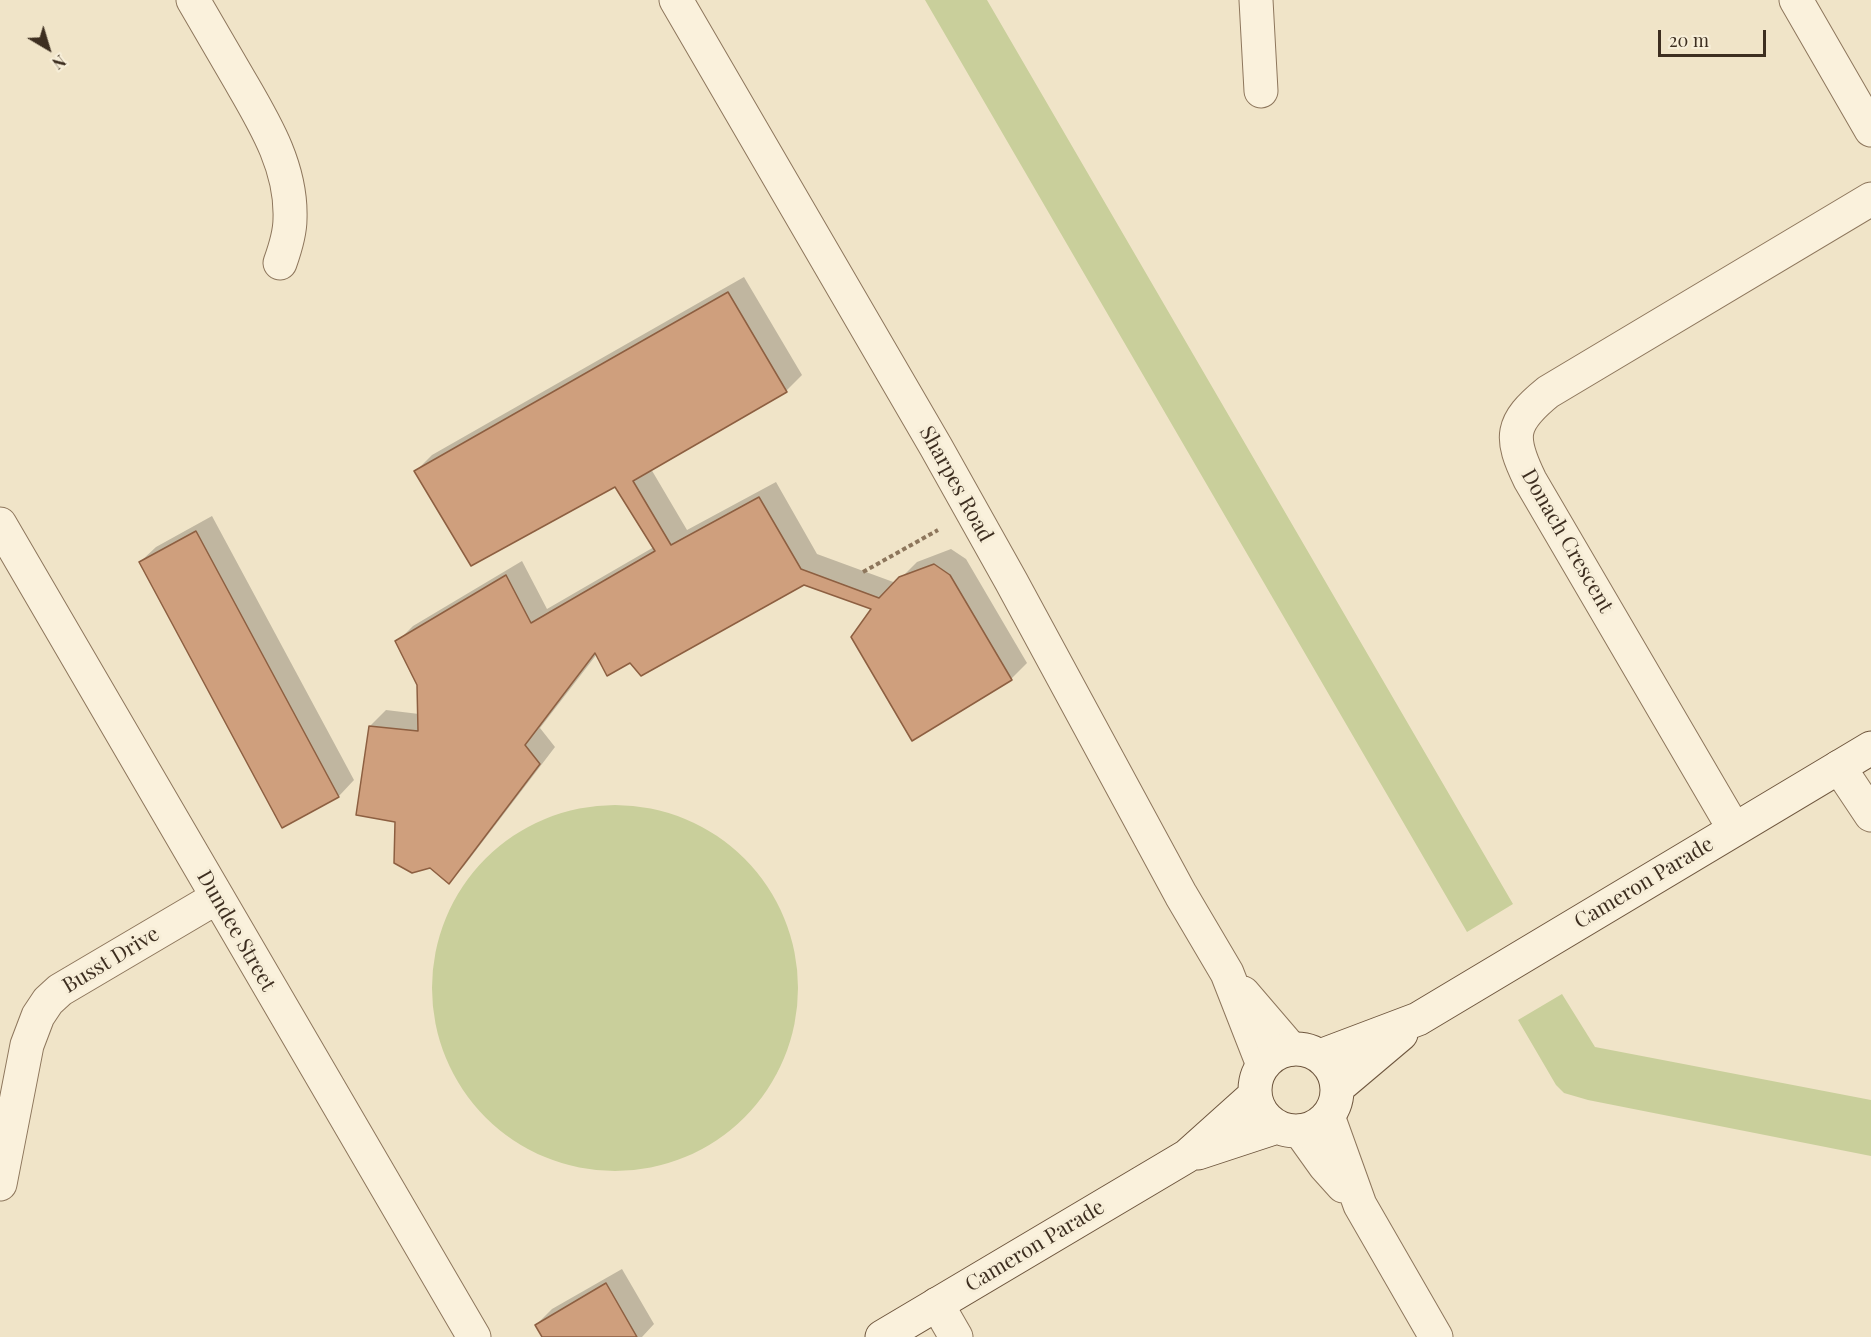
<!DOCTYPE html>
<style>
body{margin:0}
#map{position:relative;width:1871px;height:1337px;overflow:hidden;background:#f0e4c8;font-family:"Playfair Display",serif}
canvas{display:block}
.north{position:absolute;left:18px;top:18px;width:60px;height:60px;-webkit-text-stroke:4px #f7eed8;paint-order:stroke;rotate:142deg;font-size:16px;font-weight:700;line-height:24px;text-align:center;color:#3d2e20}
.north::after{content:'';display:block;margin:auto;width:21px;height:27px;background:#3d2e20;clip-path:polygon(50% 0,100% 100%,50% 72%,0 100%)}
.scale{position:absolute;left:1658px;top:30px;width:108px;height:27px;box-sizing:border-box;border:3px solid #3d2e20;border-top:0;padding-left:8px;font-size:18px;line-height:21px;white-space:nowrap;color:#3d2e20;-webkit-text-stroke:4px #f7eed8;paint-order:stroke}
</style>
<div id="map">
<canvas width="1871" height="1337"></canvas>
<div class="north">N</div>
<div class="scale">20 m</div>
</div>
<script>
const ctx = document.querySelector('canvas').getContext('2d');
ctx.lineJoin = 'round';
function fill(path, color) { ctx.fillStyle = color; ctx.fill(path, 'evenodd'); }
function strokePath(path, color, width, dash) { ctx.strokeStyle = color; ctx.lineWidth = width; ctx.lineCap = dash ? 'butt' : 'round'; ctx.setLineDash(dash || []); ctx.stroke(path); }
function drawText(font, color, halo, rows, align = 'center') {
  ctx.font = font + ' "Playfair Display",serif'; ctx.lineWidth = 6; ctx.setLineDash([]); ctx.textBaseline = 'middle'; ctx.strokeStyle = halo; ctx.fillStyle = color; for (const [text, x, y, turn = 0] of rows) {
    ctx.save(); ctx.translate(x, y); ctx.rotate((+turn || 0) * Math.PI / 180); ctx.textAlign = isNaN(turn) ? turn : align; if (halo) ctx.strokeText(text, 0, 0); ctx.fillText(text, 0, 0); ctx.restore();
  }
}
fill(new Path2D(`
 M 925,0 L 987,0 L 1513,904 L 1467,932 Z
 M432 988a183 183 0 1 1 366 0a183 183 0 1 1-366 0Z
 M 1562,994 L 1595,1047 L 1871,1100 L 1871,1156 L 1588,1100 L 1564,1093 L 1556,1085 L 1518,1020 Z`), '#c9cf9b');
fill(new Path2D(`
 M 744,277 L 802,375 L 786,391 L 651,469 L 687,530 L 776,482 L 817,554 L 896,583 L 917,562 L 951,549 L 966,559 L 1027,663 L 1011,679 L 873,608 L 804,584 L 630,661 L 597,654 L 540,728 L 555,747 L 464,866 L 449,882 L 396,821 L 370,726 L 386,710 L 419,714 L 419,685 L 397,642 L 413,626 L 522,561 L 547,609 L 654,547 L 615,485 L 416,471 L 432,455 Z
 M 212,516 L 354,780 L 339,796 L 283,826 L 140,562 L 156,547 Z
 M 622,1269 L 654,1324 L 642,1337 L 544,1337 L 536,1325 L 552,1309 Z`), '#0003');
const building = new Path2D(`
 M 728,292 L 787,392 L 633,481 L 671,545 L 759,497 L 801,569 L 879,598 L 899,577 L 934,564 L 950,575 L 1012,680 L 912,741 L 851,637 L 871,609 L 804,585 L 641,676 L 630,663 L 607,676 L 595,653 L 525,745 L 540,764 L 449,884 L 430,868 L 412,873 L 394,863 L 395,822 L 356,815 L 369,726 L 418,731 L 417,685 L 395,641 L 506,575 L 531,623 L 655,551 L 615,487 L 471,566 L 414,471 Z
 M 196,531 L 339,797 L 282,828 L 139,562 Z
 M 606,1283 L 637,1337 L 542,1337 L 535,1325 Z`);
fill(building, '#cf9f7d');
strokePath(building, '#8d5f41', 1.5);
const street = new Path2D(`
 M 193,0 C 208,26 224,53 239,79 C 264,122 292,167 290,219 C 290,234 285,249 280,263
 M 676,0 L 936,447 L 1011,581 L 1181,895 L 1227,973 L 1263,1065
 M 1256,0 L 1261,91
 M 1796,0 L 1871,130
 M 0,524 L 474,1337
 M 1839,767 L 1871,815
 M 1734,829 L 1530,480 C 1509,437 1510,423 1548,392 L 1871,199
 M 1243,993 L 1291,1049
 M 1328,1116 L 1360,1205 L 1436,1337
 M 1300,1131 L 1325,1166 L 1343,1186
 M 0,1184 L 27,1045 L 38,1016 L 48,1001 L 60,990 L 216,898
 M 937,1304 L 956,1337`);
const secondary = new Path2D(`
 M1255 1090a41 41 0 1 1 82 0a41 41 0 1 1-82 0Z
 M 1320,1056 L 1418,1019 L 1871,748
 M 1337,1088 L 1401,1034
 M 1198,1153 L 1277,1127
 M 882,1337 L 1187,1156 L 1255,1095`);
strokePath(street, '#8d765c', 35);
strokePath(secondary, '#6f573f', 35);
strokePath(new Path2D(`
 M 863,572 L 938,530`), '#8d765c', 4, [4.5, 3]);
strokePath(street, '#faf1dc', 33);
strokePath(secondary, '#faf1dc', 33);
drawText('21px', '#3d2e20', '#f7eed8', [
 ["Sharpes Road",956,484,61],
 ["Donach Crescent",1567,541,60],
 ["Cameron Parade",1644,883,-31],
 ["Dundee Street",236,931,60],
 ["Busst Drive",111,960,-31],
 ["Cameron Parade",1035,1246,-31]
]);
</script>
